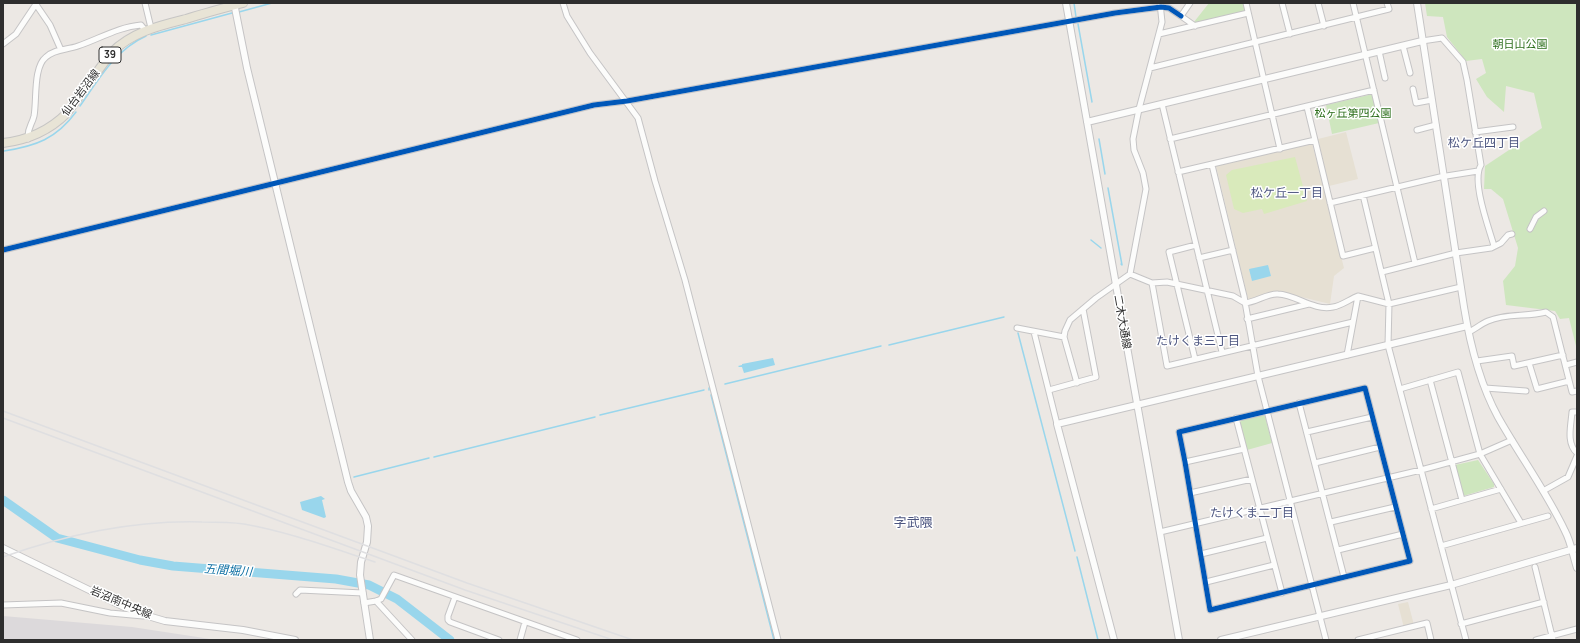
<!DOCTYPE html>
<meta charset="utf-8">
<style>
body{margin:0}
#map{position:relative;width:1580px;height:643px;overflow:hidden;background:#ece8e4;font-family:Manrope,sans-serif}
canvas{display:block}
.frame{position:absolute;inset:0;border:4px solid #2e2e2e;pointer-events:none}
</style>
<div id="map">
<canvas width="1580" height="643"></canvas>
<div class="frame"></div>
</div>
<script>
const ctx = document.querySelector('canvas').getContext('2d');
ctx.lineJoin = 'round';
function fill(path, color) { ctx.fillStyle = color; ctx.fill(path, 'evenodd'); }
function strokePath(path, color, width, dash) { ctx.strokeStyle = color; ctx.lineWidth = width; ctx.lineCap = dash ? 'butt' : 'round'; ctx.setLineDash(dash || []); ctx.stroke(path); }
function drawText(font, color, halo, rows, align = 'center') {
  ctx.font = font + ' Manrope,"Noto Sans JP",sans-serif'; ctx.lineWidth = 3; ctx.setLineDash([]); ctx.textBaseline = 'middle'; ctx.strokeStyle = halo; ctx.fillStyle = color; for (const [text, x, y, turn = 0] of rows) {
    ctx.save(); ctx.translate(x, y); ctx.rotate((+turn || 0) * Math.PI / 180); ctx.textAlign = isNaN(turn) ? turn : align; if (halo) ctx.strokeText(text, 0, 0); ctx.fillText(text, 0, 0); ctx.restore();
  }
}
fill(new Path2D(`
 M 3,616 L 132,627 L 217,640 L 3,640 Z`), '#dcd9db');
fill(new Path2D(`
 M 1346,132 L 1358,179 L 1329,186 L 1318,139 Z
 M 1312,143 L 1344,268 L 1334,276 L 1330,304 L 1277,291 L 1248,299 L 1216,166 Z
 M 1408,602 L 1414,625 L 1404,628 L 1398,604 Z`), '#e6e0d3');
fill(new Path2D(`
 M 1209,3 L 1243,3 L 1245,10 L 1244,13 L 1196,24 L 1194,22 Z
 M 1425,3 L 1577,3 L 1577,346 L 1576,346 L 1569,318 L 1560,319 L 1555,311 L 1506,305 L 1503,281 L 1515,266 L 1518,248 L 1503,199 L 1491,189 L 1484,189 L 1485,166 L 1542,128 L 1534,93 L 1506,86 L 1504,112 L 1487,97 L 1476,79 L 1486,73 L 1482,59 L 1466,61 L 1447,37 L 1443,17 L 1427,16 Z
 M 1373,94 L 1379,123 L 1332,134 L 1326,105 Z
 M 1262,415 L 1265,416 L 1272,443 L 1247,450 L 1240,423 L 1241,419 Z
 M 1478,460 L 1494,484 L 1494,487 L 1463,496 L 1455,465 Z`), '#cee6be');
fill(new Path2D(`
 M 1295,157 L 1307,201 L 1264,214 L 1262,209 L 1243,213 L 1234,209 L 1226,175 L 1232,170 Z`), '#d9eabb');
fill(new Path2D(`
 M 1268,265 L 1271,276 L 1252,281 L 1249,269 Z
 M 773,358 L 775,365 L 744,373 L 742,367 L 739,367 L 738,366 L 742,365 L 742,364 Z
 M 321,496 L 325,499 L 322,500 L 326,517 L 324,518 L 302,510 L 300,502 Z`), '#99d6ec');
strokePath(new Path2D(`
 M 1074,3 L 1076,17
 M 239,12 L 272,3
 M 1078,24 L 1092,102
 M 151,35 L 232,13
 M 80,106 C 99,79 115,50 146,36
 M 1099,139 L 1105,174
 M 4,151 C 36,146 56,139 76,112
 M 1108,188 L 1122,265 L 1121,264
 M 1091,240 L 1101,248
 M 1018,333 L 1075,551
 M 889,345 L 1004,317
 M 725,384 L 881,346
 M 709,388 L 709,390
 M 711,395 L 774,640
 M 600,415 L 704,390
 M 434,457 L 595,417
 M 354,477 L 429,458
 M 1077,557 L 1098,640`), '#99d6ec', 1.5);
strokePath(new Path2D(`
 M 3,500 L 57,538 L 140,560 L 173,566 L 336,579 L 369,585 L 397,599 L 450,640`), '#99d6ec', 9);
const minor = new Path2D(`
 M 35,3 L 50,25 L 61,50
 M 145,3 L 151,28
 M 563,3 L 567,16 L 590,53 L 638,118 L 655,181 L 685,280 L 778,640
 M 1190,3 L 1181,16 L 1195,26
 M 1246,3 L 1280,149
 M 1282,3 L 1290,34
 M 1318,3 L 1324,26
 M 1353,3 L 1415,263
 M 1159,34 L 1248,13
 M 1422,41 L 1442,38 L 1463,62 L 1467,80 L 1481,165 C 1471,181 1489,228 1494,246
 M 3,44 L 16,34 L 36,4
 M 1403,46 L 1410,73
 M 1379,51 L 1385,78
 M 1150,68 L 1389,9 L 1387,3
 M 1413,89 L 1416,103 L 1432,100
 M 1162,104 L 1222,352
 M 1307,107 L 1343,256 L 1375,248
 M 1417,130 L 1436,125
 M 1475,132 L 1513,127
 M 28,139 C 27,128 32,125 34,116 C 37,100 33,67 46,57 C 54,49 67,50 78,46 C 99,39 118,27 141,25 L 145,30
 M 1170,139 L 1374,90
 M 1212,165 L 1244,296 L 1258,376 L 1326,640
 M 1178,172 L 1315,140
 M 1363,195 L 1389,304 L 1388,345 L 1466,640
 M 1330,203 L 1440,177 L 1478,171
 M 1530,229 L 1536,217 L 1544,211
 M 3,250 L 594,105 L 627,101 L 1115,13 L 1161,7 L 1169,8 L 1181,16
 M 1199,258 L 1233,250
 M 1382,272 L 1456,253 L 1491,248 L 1501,243 L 1508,235 L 1512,234
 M 1130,274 L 1146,189 L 1143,173 L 1134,150 L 1133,139 L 1139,109 L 1162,22 L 1160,3
 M 1152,283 L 1167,366 L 1353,322
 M 1247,319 L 1309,304
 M 1017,328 L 1064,337
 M 1034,332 L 1057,424
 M 1469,332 C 1475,329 1481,324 1488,321 C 1506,313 1527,317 1546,312 L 1553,317 L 1572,392 L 1577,391
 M 1347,355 L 1358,296
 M 1195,359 L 1169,252 L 1196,245
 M 1477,361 L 1512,356 L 1514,366 L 1563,355
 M 1529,363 L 1537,389 L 1569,381
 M 1566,365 L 1577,362
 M 1430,380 L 1462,500
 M 1077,383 L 1064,337 L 1065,331 L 1070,320 L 1096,298 L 1130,274 L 1152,283 L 1167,282 L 1233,296 L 1245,303 C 1256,302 1268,293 1278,294 C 1297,295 1313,311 1333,307 C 1341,306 1350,299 1358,296 L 1389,304 L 1461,287
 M 1365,388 L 1410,561 L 1210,610 L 1185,462 L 1179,432 Z
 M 1485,388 L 1526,391
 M 1400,389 L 1458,372 L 1480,454 L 1521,523
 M 1049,390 L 1096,377 L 1083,309
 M 1299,403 L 1344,577
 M 1577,412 L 1572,412 C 1571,426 1566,443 1577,453
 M 1236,418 L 1282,593
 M 1307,432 L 1372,417
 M 1185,462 L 1244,449
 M 1315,463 L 1380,447
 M 1543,491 L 1568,477 L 1577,456
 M 1190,493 L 1252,479
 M 1431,509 L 1501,489
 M 1331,522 L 1395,507
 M 1160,532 L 1421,470 L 1480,454 L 1512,440
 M 1441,546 L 1548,516
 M 1338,550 L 1403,534
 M 1201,554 L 1267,538
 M 1535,567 L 1553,640
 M 1206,582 L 1274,565
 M 296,594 L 300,590 L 363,593
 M 455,597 L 448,616 L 448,620 L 450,622 L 499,640
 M 376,601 L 412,640
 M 364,603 L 376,601 L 381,599 L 394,575 L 577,640
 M 3,605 L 61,603 L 110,613 L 143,616
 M 1461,624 L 1544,602
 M 520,640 L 525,622
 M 1358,640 L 1427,623 L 1431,640
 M 1536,640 L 1577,629`);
const tertiary = new Path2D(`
 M 234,3 L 247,68 L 348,482 L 351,491 L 366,517 L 368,526 L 367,542 L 361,562 L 360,575 L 370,640
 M 1066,3 L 1179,640
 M 1417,3 L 1464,307 C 1470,344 1480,384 1498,417 C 1520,456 1546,491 1565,531 C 1571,542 1573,556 1577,568
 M 1087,122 L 1422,41
 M 3,548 L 124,607 L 148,616 L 165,621 L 243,630 L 295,640
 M 1114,640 L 1057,424 L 1467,326
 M 1221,640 L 1451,585 L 1577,548`);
const primary = new Path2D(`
 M 3,143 C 29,140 49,131 67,113 L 111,53 C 132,32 158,26 186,19 C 205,13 224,8 243,3`);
strokePath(minor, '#c5c4c5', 7);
strokePath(tertiary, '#c5c4c5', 8);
strokePath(primary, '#c6c5c4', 10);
strokePath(minor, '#fcfcfb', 5);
strokePath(tertiary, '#fcfcfb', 6);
strokePath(primary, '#e8e4d6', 8);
strokePath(new Path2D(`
 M 3,411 L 467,583 L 633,640
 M 3,418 L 465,590 L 613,640
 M 3,557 C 68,534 133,520 202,522 C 216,522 230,522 244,524 C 289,532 332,548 375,562`), '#dfdfe1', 1.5);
strokePath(new Path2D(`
 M 3,250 L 594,105 L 627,101 L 1115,13 L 1161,7 L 1169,8 L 1181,16
 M 1365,388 L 1410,561 L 1210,610 L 1185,462 L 1179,432 Z`), '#0057b8', 5);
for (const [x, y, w] of [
 [110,55,22]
]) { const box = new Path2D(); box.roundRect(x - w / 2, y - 8, w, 16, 3); ctx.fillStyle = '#fff'; ctx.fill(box); strokePath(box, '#2e2e2e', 1); }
drawText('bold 10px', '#2e2e2e', null, [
 ["39",110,55]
]);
drawText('11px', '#2c6e1b', '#fff', [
 ["朝日山公園",1520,45],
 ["松ヶ丘第四公園",1353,114]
]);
drawText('11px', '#2e2e2e', '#fff', [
 ["仙台岩沼線",81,93,-53],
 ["二木大通線",1122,322,80],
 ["岩沼南中央線",121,603,23]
]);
drawText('12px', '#4d5680', '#fff', [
 ["松ケ丘四丁目",1484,144],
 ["松ケ丘一丁目",1287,194],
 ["たけくま三丁目",1198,342],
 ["たけくま二丁目",1252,514]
]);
drawText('italic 12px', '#0d6fa3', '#fff', [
 ["五間堀川",228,571,4]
]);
drawText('13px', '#4d5680', '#fff', [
 ["字武隈",913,523]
]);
</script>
